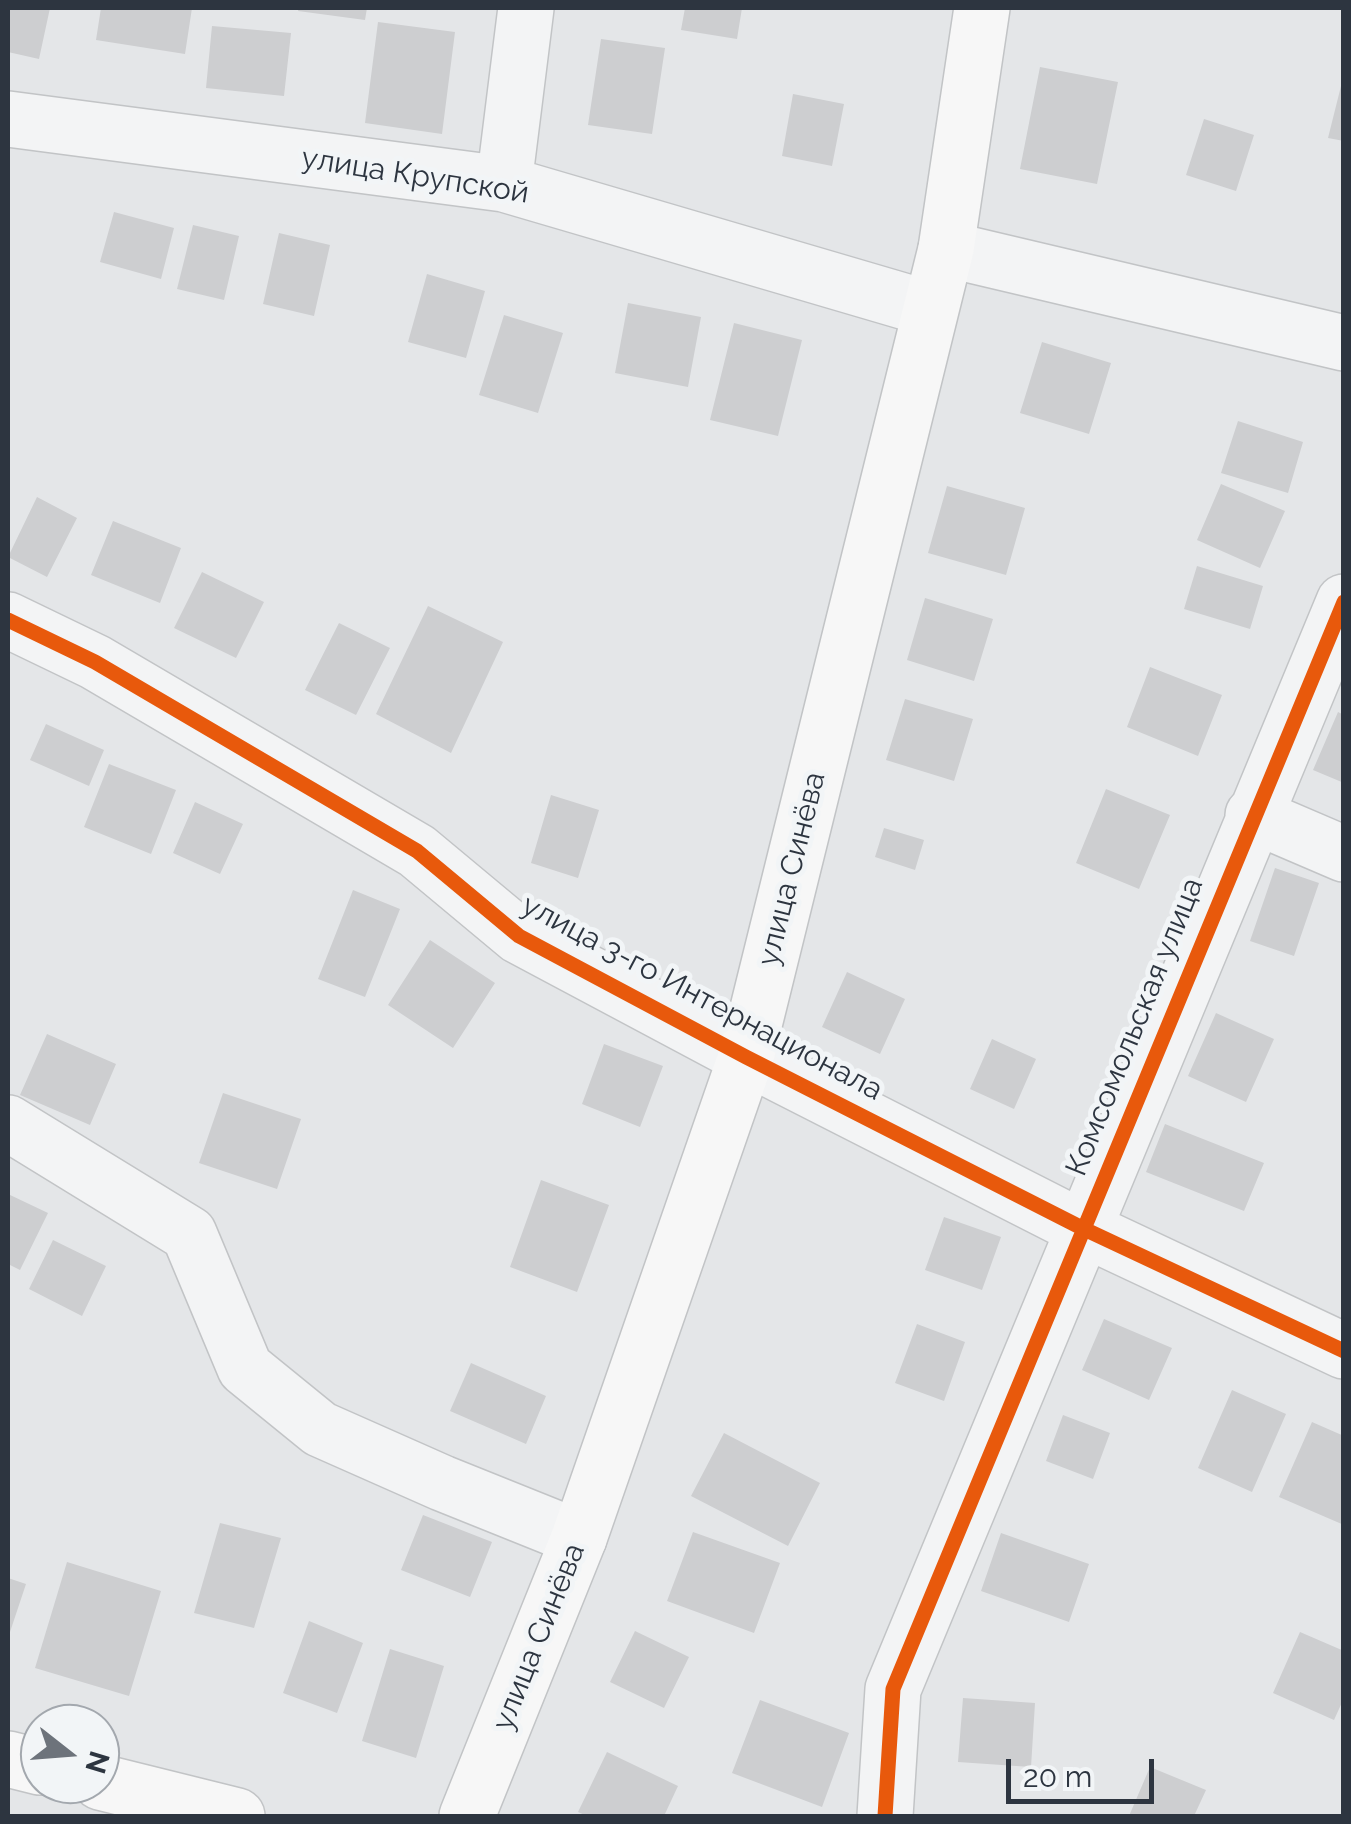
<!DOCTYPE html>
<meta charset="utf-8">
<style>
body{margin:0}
#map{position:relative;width:1351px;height:1824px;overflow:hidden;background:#e4e6e8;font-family:Raleway,sans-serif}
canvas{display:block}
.frame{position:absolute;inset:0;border:10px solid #2d3540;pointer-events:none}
.north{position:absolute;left:20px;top:1704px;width:100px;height:100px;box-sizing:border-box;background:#f2f5f7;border:2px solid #a3a8ae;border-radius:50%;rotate:107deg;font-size:28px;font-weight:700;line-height:40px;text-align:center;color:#2d3540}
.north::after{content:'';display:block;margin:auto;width:35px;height:45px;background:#6d737b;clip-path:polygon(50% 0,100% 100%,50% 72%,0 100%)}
.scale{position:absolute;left:1006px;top:1759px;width:148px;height:45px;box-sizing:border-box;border:5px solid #2d3540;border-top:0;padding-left:12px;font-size:30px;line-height:35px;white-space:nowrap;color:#2d3540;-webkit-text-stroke:8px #f2f5f7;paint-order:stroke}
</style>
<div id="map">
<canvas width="1351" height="1824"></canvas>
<div class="frame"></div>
<div class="north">N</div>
<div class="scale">20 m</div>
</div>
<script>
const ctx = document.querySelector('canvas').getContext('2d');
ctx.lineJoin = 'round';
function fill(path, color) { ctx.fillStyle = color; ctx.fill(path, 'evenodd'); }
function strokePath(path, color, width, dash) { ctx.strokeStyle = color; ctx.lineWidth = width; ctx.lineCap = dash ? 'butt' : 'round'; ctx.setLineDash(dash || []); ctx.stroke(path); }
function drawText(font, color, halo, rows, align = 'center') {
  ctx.font = font + ' Raleway,sans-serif'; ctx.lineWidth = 10; ctx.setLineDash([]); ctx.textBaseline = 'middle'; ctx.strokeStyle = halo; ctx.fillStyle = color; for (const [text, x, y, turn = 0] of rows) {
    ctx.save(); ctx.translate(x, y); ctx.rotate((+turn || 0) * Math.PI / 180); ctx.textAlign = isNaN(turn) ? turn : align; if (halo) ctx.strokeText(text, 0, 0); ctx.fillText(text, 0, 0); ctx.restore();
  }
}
fill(new Path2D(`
 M 8,8 L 50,8 L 39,59 L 8,52 Z
 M 101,8 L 192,8 L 185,54 L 96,40 Z
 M 299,8 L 367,8 L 365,20 L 298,11 Z
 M 685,8 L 742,8 L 737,39 L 681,30 Z
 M 378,22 L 455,32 L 442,134 L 365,123 Z
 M 212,26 L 291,33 L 284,96 L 206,88 Z
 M 601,39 L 665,48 L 652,134 L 588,125 Z
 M 1040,67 L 1118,82 L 1097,184 L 1020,169 Z
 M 1342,82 L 1344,82 L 1344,141 L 1328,138 Z
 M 793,94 L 844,104 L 832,166 L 782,156 Z
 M 1204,119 L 1254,135 L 1236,191 L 1186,175 Z
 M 114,212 L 174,228 L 161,279 L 100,262 Z
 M 193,225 L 239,236 L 224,300 L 177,289 Z
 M 279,233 L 330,245 L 314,316 L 263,304 Z
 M 427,274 L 485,291 L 466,358 L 408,342 Z
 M 628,303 L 701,317 L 688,387 L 615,373 Z
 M 504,315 L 563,333 L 538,413 L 479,395 Z
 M 734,323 L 802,340 L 778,436 L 710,420 Z
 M 1042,342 L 1111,363 L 1089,434 L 1020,413 Z
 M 1238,421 L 1303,442 L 1288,493 L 1221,473 Z
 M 1221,484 L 1285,511 L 1260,568 L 1197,540 Z
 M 947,486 L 1025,508 L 1006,575 L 928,553 Z
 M 37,497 L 77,518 L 47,577 L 8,557 Z
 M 113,521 L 181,548 L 160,603 L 91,575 Z
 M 1197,566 L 1263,586 L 1250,629 L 1184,609 Z
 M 202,572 L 264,602 L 236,658 L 174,628 Z
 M 925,598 L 993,619 L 974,681 L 907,660 Z
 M 428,606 L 503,642 L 451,753 L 376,714 Z
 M 339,623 L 390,648 L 356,715 L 305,690 Z
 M 1150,667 L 1222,695 L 1198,756 L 1127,727 Z
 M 905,699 L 973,719 L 954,781 L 886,760 Z
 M 1338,712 L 1344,715 L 1344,783 L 1313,770 Z
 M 46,724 L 104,750 L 89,786 L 30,760 Z
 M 109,764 L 176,790 L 151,854 L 84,827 Z
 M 1106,789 L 1170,815 L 1139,889 L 1076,863 Z
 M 551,795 L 599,810 L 578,878 L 531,863 Z
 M 195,802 L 243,824 L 220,874 L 173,853 Z
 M 884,828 L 924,840 L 915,870 L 875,857 Z
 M 1275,868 L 1319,883 L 1294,956 L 1250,941 Z
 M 353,890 L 400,909 L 365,997 L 318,979 Z
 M 430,940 L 495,983 L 453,1048 L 388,1005 Z
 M 847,972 L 905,999 L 880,1054 L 822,1027 Z
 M 1216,1013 L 1274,1039 L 1246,1102 L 1188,1076 Z
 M 47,1034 L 116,1064 L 90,1125 L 20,1095 Z
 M 992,1039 L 1036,1059 L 1014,1109 L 970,1089 Z
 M 604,1044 L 663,1066 L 640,1127 L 582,1104 Z
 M 223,1093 L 301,1119 L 277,1189 L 199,1163 Z
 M 1165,1124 L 1264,1163 L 1244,1211 L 1146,1172 Z
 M 541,1180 L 609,1205 L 577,1292 L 510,1267 Z
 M 8,1194 L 48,1213 L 20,1270 L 8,1264 Z
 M 944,1217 L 1001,1237 L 982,1290 L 925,1270 Z
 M 53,1240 L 106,1266 L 82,1316 L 29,1289 Z
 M 1104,1319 L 1172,1348 L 1149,1400 L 1082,1370 Z
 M 917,1324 L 965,1342 L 944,1401 L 895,1383 Z
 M 471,1363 L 546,1396 L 526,1444 L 450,1411 Z
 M 1232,1390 L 1286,1414 L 1252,1492 L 1198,1468 Z
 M 1063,1415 L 1110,1433 L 1093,1479 L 1046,1461 Z
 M 1312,1422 L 1344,1436 L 1344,1525 L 1279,1497 Z
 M 724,1433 L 820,1483 L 788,1546 L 691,1496 Z
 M 423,1515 L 492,1542 L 470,1597 L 401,1570 Z
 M 220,1523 L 281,1538 L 254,1628 L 194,1613 Z
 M 693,1532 L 780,1563 L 754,1633 L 667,1601 Z
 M 1001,1533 L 1089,1564 L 1069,1622 L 981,1591 Z
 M 67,1562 L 161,1591 L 129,1696 L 35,1668 Z
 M 8,1578 L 26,1584 L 8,1638 Z
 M 309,1621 L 363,1643 L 337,1713 L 283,1693 Z
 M 635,1631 L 689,1657 L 664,1708 L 610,1682 Z
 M 1300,1632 L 1344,1651 L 1344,1698 L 1334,1720 L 1273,1693 Z
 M 390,1649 L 444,1666 L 416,1758 L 362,1741 Z
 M 963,1698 L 1035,1703 L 1031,1767 L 958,1762 Z
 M 760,1700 L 849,1733 L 822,1807 L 732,1773 Z
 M 607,1752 L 678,1786 L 664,1816 L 587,1816 L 578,1812 Z
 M 1150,1767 L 1206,1790 L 1194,1816 L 1129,1816 Z`), '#cdced0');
const street = new Path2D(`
 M 8,119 L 504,184 L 930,309
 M 504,184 L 526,8
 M 946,249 L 1344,343
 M 8,620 L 95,662 L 417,851 L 519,936 L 746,1057 L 1082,1228 L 1344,1351
 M 1253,815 L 1344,854
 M 8,1123 L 189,1234 L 245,1368 L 320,1429 L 442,1483 L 579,1538
 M 885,1816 L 893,1689 L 1344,602`);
const secondary = new Path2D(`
 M 8,1759 L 40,1767
 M 100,1782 L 237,1816
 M 467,1816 L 579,1538 L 746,1057 L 946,249 L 982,8`);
strokePath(street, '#c2c4c6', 58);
strokePath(secondary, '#c2c4c6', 58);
strokePath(street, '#f3f4f5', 55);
strokePath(secondary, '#f7f7f7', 55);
strokePath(new Path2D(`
 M 8,620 L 95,662 L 417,851 L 519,936 L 746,1057 L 1082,1228 L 1344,1351
 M 885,1816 L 893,1689 L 1344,602`), '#e8590c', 15);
drawText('30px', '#2d3540', '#f2f5f7', [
 ["улица Крупской",415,176,9],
 ["улица Синёва",792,869,-76],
 ["улица 3-го Интернационала",702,998,28],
 ["Комсомольская улица",1135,1027,-68],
 ["улица Синёва",539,1637,-68]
]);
</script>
